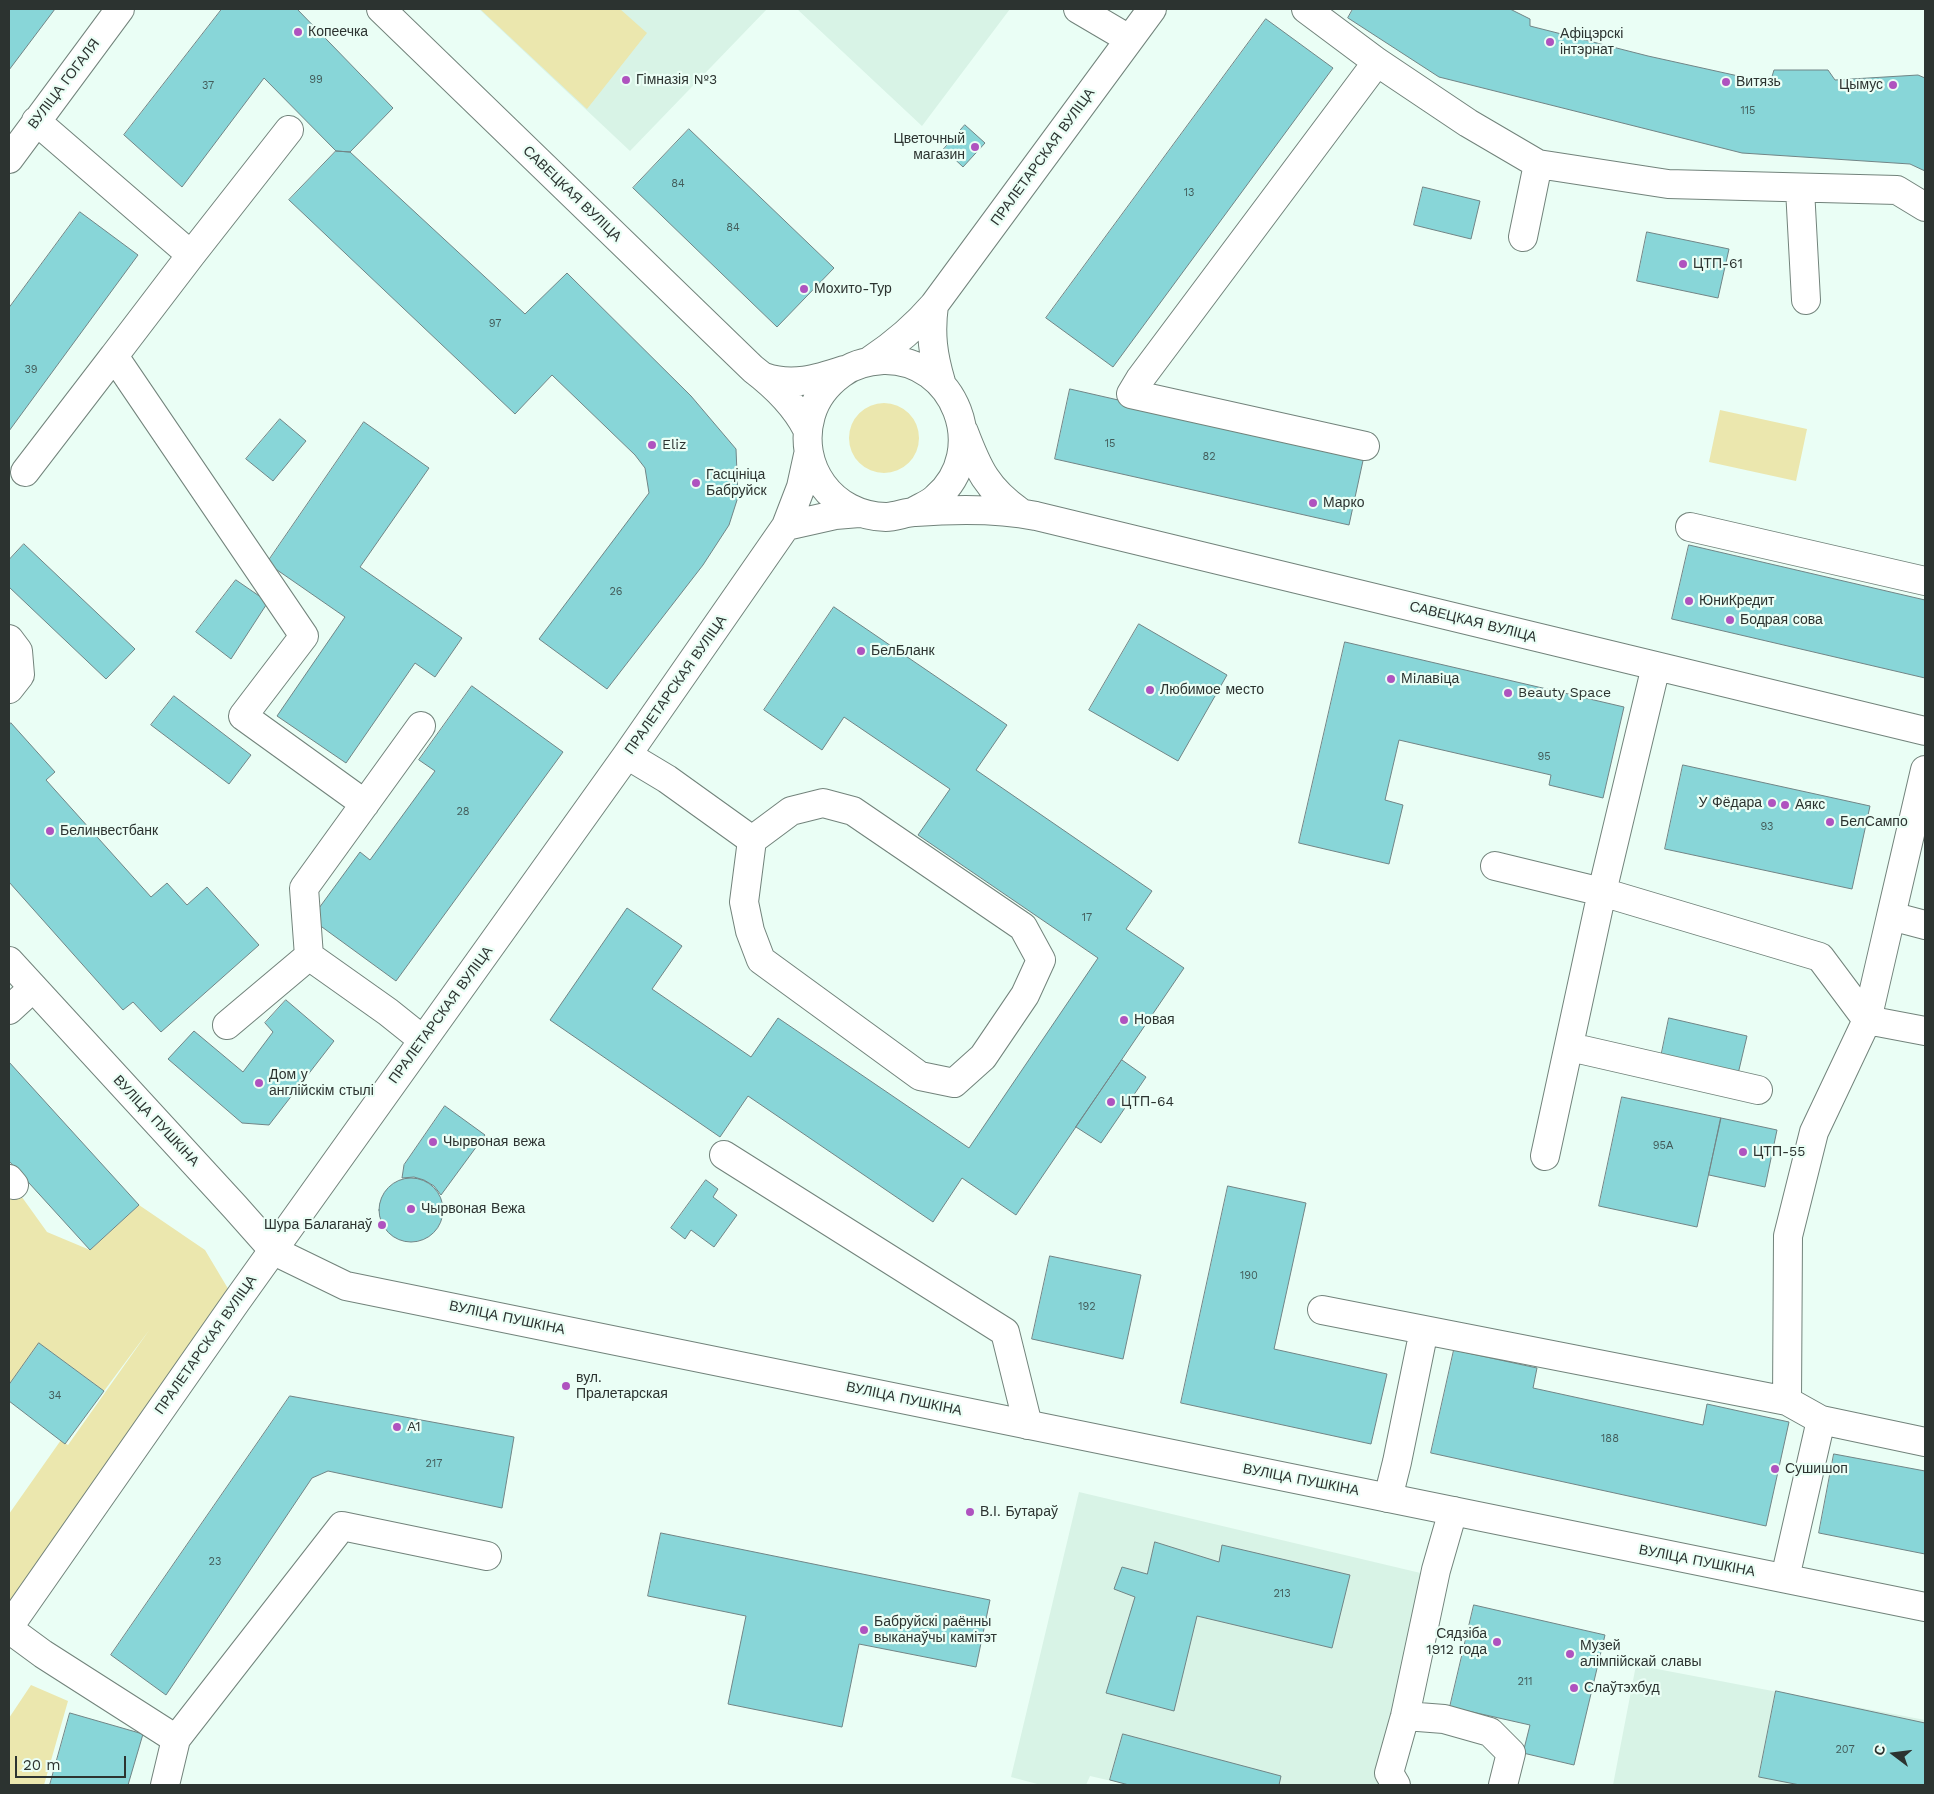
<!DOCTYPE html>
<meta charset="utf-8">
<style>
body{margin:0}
#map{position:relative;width:1934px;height:1794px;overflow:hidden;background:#eafef5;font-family:"Work Sans",sans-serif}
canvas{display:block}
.frame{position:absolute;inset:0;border:10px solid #2c3330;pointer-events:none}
.north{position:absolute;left:1869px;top:1729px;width:50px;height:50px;-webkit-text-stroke:4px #eafef5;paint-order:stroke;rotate:285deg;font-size:14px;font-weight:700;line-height:20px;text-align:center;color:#2c3330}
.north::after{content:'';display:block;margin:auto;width:18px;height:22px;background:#2c3330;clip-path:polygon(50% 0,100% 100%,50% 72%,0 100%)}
.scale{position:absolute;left:15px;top:1756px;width:111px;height:22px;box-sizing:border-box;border:2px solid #2c3330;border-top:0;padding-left:6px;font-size:15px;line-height:18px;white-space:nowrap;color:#2c3330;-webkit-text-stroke:4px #eafef5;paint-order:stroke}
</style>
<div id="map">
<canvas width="1934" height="1794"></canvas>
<div class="frame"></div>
<div class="north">С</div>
<div class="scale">20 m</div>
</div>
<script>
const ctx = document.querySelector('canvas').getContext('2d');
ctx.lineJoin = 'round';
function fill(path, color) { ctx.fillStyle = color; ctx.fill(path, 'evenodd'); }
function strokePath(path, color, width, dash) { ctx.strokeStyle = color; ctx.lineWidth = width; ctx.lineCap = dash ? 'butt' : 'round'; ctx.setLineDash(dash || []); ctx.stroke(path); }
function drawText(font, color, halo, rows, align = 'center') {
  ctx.font = font + ' "Work Sans",sans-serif'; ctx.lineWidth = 4.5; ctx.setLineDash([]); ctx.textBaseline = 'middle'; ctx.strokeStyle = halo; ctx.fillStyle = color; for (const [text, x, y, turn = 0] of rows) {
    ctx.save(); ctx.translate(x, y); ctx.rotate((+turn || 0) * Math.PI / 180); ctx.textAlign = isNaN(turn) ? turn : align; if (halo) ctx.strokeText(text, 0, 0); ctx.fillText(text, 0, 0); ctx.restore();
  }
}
fill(new Path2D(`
 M 479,9 L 767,9 L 630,151 Z
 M 797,9 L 1010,9 L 922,126 Z
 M 1079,1492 L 1429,1575 L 1388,1785 L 1129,1785 L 1090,1776 L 1086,1785 L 1041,1785 L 1011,1777 Z
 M 1636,1665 L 1925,1720 L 1925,1785 L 1613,1785 Z`), '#d8f3e6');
fill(new Path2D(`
 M 480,9 L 620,9 L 647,33 L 587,109 Z
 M849 438a35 35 0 1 1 70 0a35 35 0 1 1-70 0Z
 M 1720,410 L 1807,429 L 1796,481 L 1709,462 Z
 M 9,1179 L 47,1232 L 90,1250 L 139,1205 L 205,1250 L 236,1302 L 9,1625 L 9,1514 L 61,1440 L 68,1445 L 150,1329 L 104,1391 L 39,1343 L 9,1385 Z
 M 31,1685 L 68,1701 L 44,1785 L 9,1785 L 9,1718 Z`), '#ebe7ae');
const building = new Path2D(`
 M 9,9 L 55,9 L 9,70 Z
 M 222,9 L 297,9 L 393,108 L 350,152 L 336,151 L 264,78 L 182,187 L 124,135 Z
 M 1353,9 L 1510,9 L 1530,19 L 1530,26 L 1648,56 L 1770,83 L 1774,70 L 1828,70 L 1835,80 L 1918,75 L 1925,78 L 1925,171 L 1910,164 L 1742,153 L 1439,77 L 1348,18 Z
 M 1266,19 L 1333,68 L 1113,367 L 1046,318 Z
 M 965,125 L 985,143 L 963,167 L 944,149 Z
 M 689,129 L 834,268 L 777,327 L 633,188 Z
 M 336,151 L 350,152 L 525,314 L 567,273 L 691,396 L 736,449 L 738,497 L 729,525 L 703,565 L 607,689 L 539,639 L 649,493 L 645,468 L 635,455 L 552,375 L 515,414 L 289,200 Z
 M 1423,187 L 1480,201 L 1471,239 L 1414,225 Z
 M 80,212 L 138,255 L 9,431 L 9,308 Z
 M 1647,232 L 1729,249 L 1718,298 L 1637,281 Z
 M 1070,389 L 1364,456 L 1349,525 L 1055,459 Z
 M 280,419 L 306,441 L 273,481 L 246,459 Z
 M 364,422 L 429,468 L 360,567 L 462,638 L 435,677 L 415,663 L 346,763 L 277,716 L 345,617 L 267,563 Z
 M 24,544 L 135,649 L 106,679 L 9,587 L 9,560 Z
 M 1689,545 L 1925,600 L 1925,678 L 1672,619 Z
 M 236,580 L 268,602 L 231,659 L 196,632 Z
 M 834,607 L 1007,725 L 976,770 L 1152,891 L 1126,929 L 1184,968 L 1016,1215 L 962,1178 L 933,1222 L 748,1096 L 720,1137 L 550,1020 L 627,908 L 682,946 L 652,989 L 751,1057 L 778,1018 L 969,1148 L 1098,958 L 918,835 L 950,789 L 844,717 L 822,750 L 764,710 Z
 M 1139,624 L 1227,675 L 1178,761 L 1089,710 Z
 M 1345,642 L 1624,707 L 1603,798 L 1549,785 L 1551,775 L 1399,740 L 1385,800 L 1403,805 L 1389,864 L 1299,843 Z
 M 472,686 L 563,752 L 396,981 L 311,919 L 360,852 L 370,860 L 435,771 L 419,760 Z
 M 174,696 L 251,755 L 229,784 L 151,725 Z
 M 11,723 L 55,772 L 46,780 L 151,897 L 167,883 L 187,905 L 207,887 L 259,945 L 161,1032 L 133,1002 L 123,1010 L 9,882 L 9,726 Z
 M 1683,765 L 1870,806 L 1852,889 L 1665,849 Z
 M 286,1000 L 334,1041 L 269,1125 L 242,1123 L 168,1059 L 194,1031 L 243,1072 L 273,1032 L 265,1023 Z
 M 1669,1018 L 1747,1036 L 1738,1074 L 1661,1057 Z
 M 1122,1060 L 1146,1077 L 1101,1143 L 1076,1127 Z
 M 9,1062 L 139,1205 L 90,1250 L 9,1161 Z
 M 1622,1097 L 1721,1118 L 1697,1227 L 1599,1206 Z
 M 445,1106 L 485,1135 L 441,1195 L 434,1186 L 424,1180 L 414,1177 L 402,1178 L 404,1165 Z
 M 1721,1118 L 1777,1130 L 1765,1187 L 1709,1175 Z
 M379 1210a32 32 0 1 1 64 0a32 32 0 1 1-64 0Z
 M 706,1180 L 718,1189 L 713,1197 L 737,1215 L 714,1247 L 691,1230 L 685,1239 L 671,1228 Z
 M 1228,1186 L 1306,1203 L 1274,1349 L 1387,1374 L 1371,1444 L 1181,1403 Z
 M 1050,1256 L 1141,1275 L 1123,1359 L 1032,1339 Z
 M 39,1343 L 104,1391 L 65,1444 L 9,1401 L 9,1385 Z
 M 1454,1350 L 1537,1368 L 1533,1388 L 1703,1425 L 1707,1404 L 1789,1422 L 1766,1526 L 1431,1453 Z
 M 290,1396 L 514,1437 L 502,1508 L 328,1471 L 312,1478 L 166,1695 L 111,1655 Z
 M 1834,1454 L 1925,1471 L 1925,1554 L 1819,1533 Z
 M 661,1533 L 990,1600 L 976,1667 L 859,1644 L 842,1727 L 728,1704 L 746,1616 L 648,1596 Z
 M 1155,1542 L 1219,1562 L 1222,1545 L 1350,1575 L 1332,1648 L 1197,1616 L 1174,1711 L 1106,1693 L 1135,1597 L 1114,1589 L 1122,1567 L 1147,1574 Z
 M 1474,1605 L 1605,1635 L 1574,1765 L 1523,1753 L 1530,1725 L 1450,1707 Z
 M 1776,1691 L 1925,1723 L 1925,1785 L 1800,1785 L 1759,1777 Z
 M 70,1713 L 143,1734 L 128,1785 L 50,1785 Z
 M 1123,1734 L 1281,1776 L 1279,1785 L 1129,1785 L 1110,1780 Z`);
fill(building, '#88d6d8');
strokePath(building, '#718586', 1);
const minor = new Path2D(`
 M 381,9 L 753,369 C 774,385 795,405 807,429
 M 1078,9 L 1129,39
 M 1306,9 L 1377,62 L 1468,123 L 1538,164 L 1668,184 L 1897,190 L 1925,207
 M 36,121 L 191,255
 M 289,130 L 191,255 L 114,356 L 304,636 L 243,716 L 365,804
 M 9,159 L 120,9
 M 1800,189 L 1806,300
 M 1523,237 L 1538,164
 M 934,305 C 930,334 933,355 941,382
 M 871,360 C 895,344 915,327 934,305 L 1152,9
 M 764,377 C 792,387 817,379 844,370
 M 964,432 C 978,469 987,489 1020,512
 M 1365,446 L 1131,394 L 1140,379 L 1377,62
 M 25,472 L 114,356
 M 913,512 C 921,507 930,504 936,498 C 991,451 955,358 883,360 C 868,361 853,364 841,374 C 826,385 816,398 811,415 C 796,466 832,516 886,517 C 896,517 906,512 915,512 C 955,509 997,508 1036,516 L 1925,731
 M 786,526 L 835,515 L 859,513
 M 1690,527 L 1925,581
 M 9,639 L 18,651 L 20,675 L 9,689
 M 421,726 L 304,888 L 309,956 L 388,1012 L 423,1040
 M 627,755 L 667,779 L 752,840 L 744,902 L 750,931 L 761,960 L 920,1076 L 954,1083 L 983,1057 L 1025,995 L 1041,960 L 1023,927 L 853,811 L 823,803 L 791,811 L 752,840
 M 1925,770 L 1891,916 L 1925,925
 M 1495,866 L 1602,892 L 1820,957 L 1867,1020 L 1925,1031
 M 9,1010 L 33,988
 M 227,1025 L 309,956
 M 1570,1047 L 1758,1090
 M 724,1155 L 1005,1332 L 1028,1425
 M 1545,1156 L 1602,892 L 1656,666
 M 9,1179 L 14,1185
 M 1322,1310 L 1787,1401
 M 1821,1420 L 1787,1401 L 1788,1236 L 1814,1132 L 1867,1020 L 1891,916
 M 1388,1498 L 1397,1462 L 1424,1330
 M 1785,1578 L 1821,1420 L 1925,1442
 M 9,1627 L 236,1302 L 627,755 L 786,526 L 801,487 L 808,455
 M 9,1629 L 43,1654 L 176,1739
 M 1405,1716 L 1444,1719 L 1490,1732 L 1511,1753 L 1503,1785
 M 165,1785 L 176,1739 L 342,1526 L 487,1556
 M 1396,1785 L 1389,1773 L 1405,1716 L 1436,1570 L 1453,1511`);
const major = new Path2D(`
 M 9,961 L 235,1207 L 274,1251 L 346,1286 L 1925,1607`);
strokePath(minor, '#72837b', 30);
strokePath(major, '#72837b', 30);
strokePath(minor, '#fff', 28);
strokePath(major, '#fff', 28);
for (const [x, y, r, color] of [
 [298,32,5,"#af53bf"],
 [1550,42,5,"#af53bf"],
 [626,80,5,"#af53bf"],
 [1726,82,5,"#af53bf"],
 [1893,85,5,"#af53bf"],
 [975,147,5,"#af53bf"],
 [1683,264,5,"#af53bf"],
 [804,289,5,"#af53bf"],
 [652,445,5,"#af53bf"],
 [696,483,5,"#af53bf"],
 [1313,503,5,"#af53bf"],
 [1689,601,5,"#af53bf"],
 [1730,620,5,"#af53bf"],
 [861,651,5,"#af53bf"],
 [1391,679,5,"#af53bf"],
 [1150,690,5,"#af53bf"],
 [1508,693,5,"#af53bf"],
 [1772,803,5,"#af53bf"],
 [1785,805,5,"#af53bf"],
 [1830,822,5,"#af53bf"],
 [50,831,5,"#af53bf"],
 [1124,1020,5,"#af53bf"],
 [259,1083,5,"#af53bf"],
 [1111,1102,5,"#af53bf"],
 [433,1142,5,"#af53bf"],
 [1743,1152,5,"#af53bf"],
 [411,1209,5,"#af53bf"],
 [382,1225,5,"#af53bf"],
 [566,1386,5,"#af53bf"],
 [397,1427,5,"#af53bf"],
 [1775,1469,5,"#af53bf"],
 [970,1512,5,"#af53bf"],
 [864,1630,5,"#af53bf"],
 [1497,1642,5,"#af53bf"],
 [1570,1654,5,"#af53bf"],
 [1574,1688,5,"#af53bf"]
]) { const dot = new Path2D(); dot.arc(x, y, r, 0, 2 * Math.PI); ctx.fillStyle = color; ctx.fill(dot); strokePath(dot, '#eafef5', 2); }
drawText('11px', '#435c5a', null, [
 ["99",316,80],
 ["37",208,86],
 ["115",1748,111],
 ["84",678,184],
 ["13",1189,193],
 ["84",733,228],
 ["97",495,324],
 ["39",31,370],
 ["15",1110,444],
 ["82",1209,457],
 ["26",616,592],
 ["95",1544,757],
 ["28",463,812],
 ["93",1767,827],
 ["17",1087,918],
 ["95А",1663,1146],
 ["190",1249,1276],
 ["192",1087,1307],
 ["34",55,1396],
 ["188",1610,1439],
 ["217",434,1464],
 ["23",215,1562],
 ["213",1282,1594],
 ["211",1525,1682],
 ["207",1845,1750]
]);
drawText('14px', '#2c3330', '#eafef5', [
 ["Копеечка",308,32],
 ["Афіцэрскі",1560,34],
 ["інтэрнат",1560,50],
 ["Гімназія №3",636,80],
 ["Витязь",1736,82],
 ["Цымус",1883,85,"right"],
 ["Цветочный",965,139,"right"],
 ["магазин",965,155,"right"],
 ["ЦТП-61",1693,264],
 ["Мохито-Тур",814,289],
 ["Eliz",662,445],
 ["Гасцініца",706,475],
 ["Бабруйск",706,491],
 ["Марко",1323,503],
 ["ЮниКредит",1699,601],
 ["Бодрая сова",1740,620],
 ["БелБланк",871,651],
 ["Мiлавiца",1401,679],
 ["Любимое место",1160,690],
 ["Beauty Space",1518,693],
 ["У Фёдара",1762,803,"right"],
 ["Аякс",1795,805],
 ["БелСампо",1840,822],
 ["Белинвестбанк",60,831],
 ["Новая",1134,1020],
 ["Дом у",269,1075],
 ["англійскім стылі",269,1091],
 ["ЦТП-64",1121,1102],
 ["Чырвоная вежа",443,1142],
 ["ЦТП-55",1753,1152],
 ["Чырвоная Вежа",421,1209],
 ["Шура Балаганаў",372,1225,"right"],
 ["вул.",576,1378],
 ["Пралетарская",576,1394],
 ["A1",407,1427],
 ["Сушишоп",1785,1469],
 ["В.І. Бутараў",980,1512],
 ["Бабруйскі раённы",874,1622],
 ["выканаўчы камітэт",874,1638],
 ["Сядзіба",1487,1634,"right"],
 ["1912 года",1487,1650,"right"],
 ["Музей",1580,1646],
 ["алімпійскай славы",1580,1662],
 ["Слаўтэхбуд",1584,1688]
], 'left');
drawText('14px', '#2c3330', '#eafef5', [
 ["ВУЛІЦА ГОГАЛЯ",64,84,-53],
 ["ПРАЛЕТАРСКАЯ ВУЛІЦА",1043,157,-54],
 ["САВЕЦКАЯ ВУЛІЦА",572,194,44],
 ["САВЕЦКАЯ ВУЛІЦА",1473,622,14],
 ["ПРАЛЕТАРСКАЯ ВУЛІЦА",676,685,-55],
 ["ПРАЛЕТАРСКАЯ ВУЛІЦА",441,1015,-54],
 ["ВУЛІЦА ПУШКІНА",156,1121,47],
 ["ВУЛІЦА ПУШКІНА",507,1318,12],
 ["ПРАЛЕТАРСКАЯ ВУЛІЦА",206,1345,-55],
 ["ВУЛІЦА ПУШКІНА",904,1399,12],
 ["ВУЛІЦА ПУШКІНА",1301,1480,11],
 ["ВУЛІЦА ПУШКІНА",1697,1561,11]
]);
</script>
